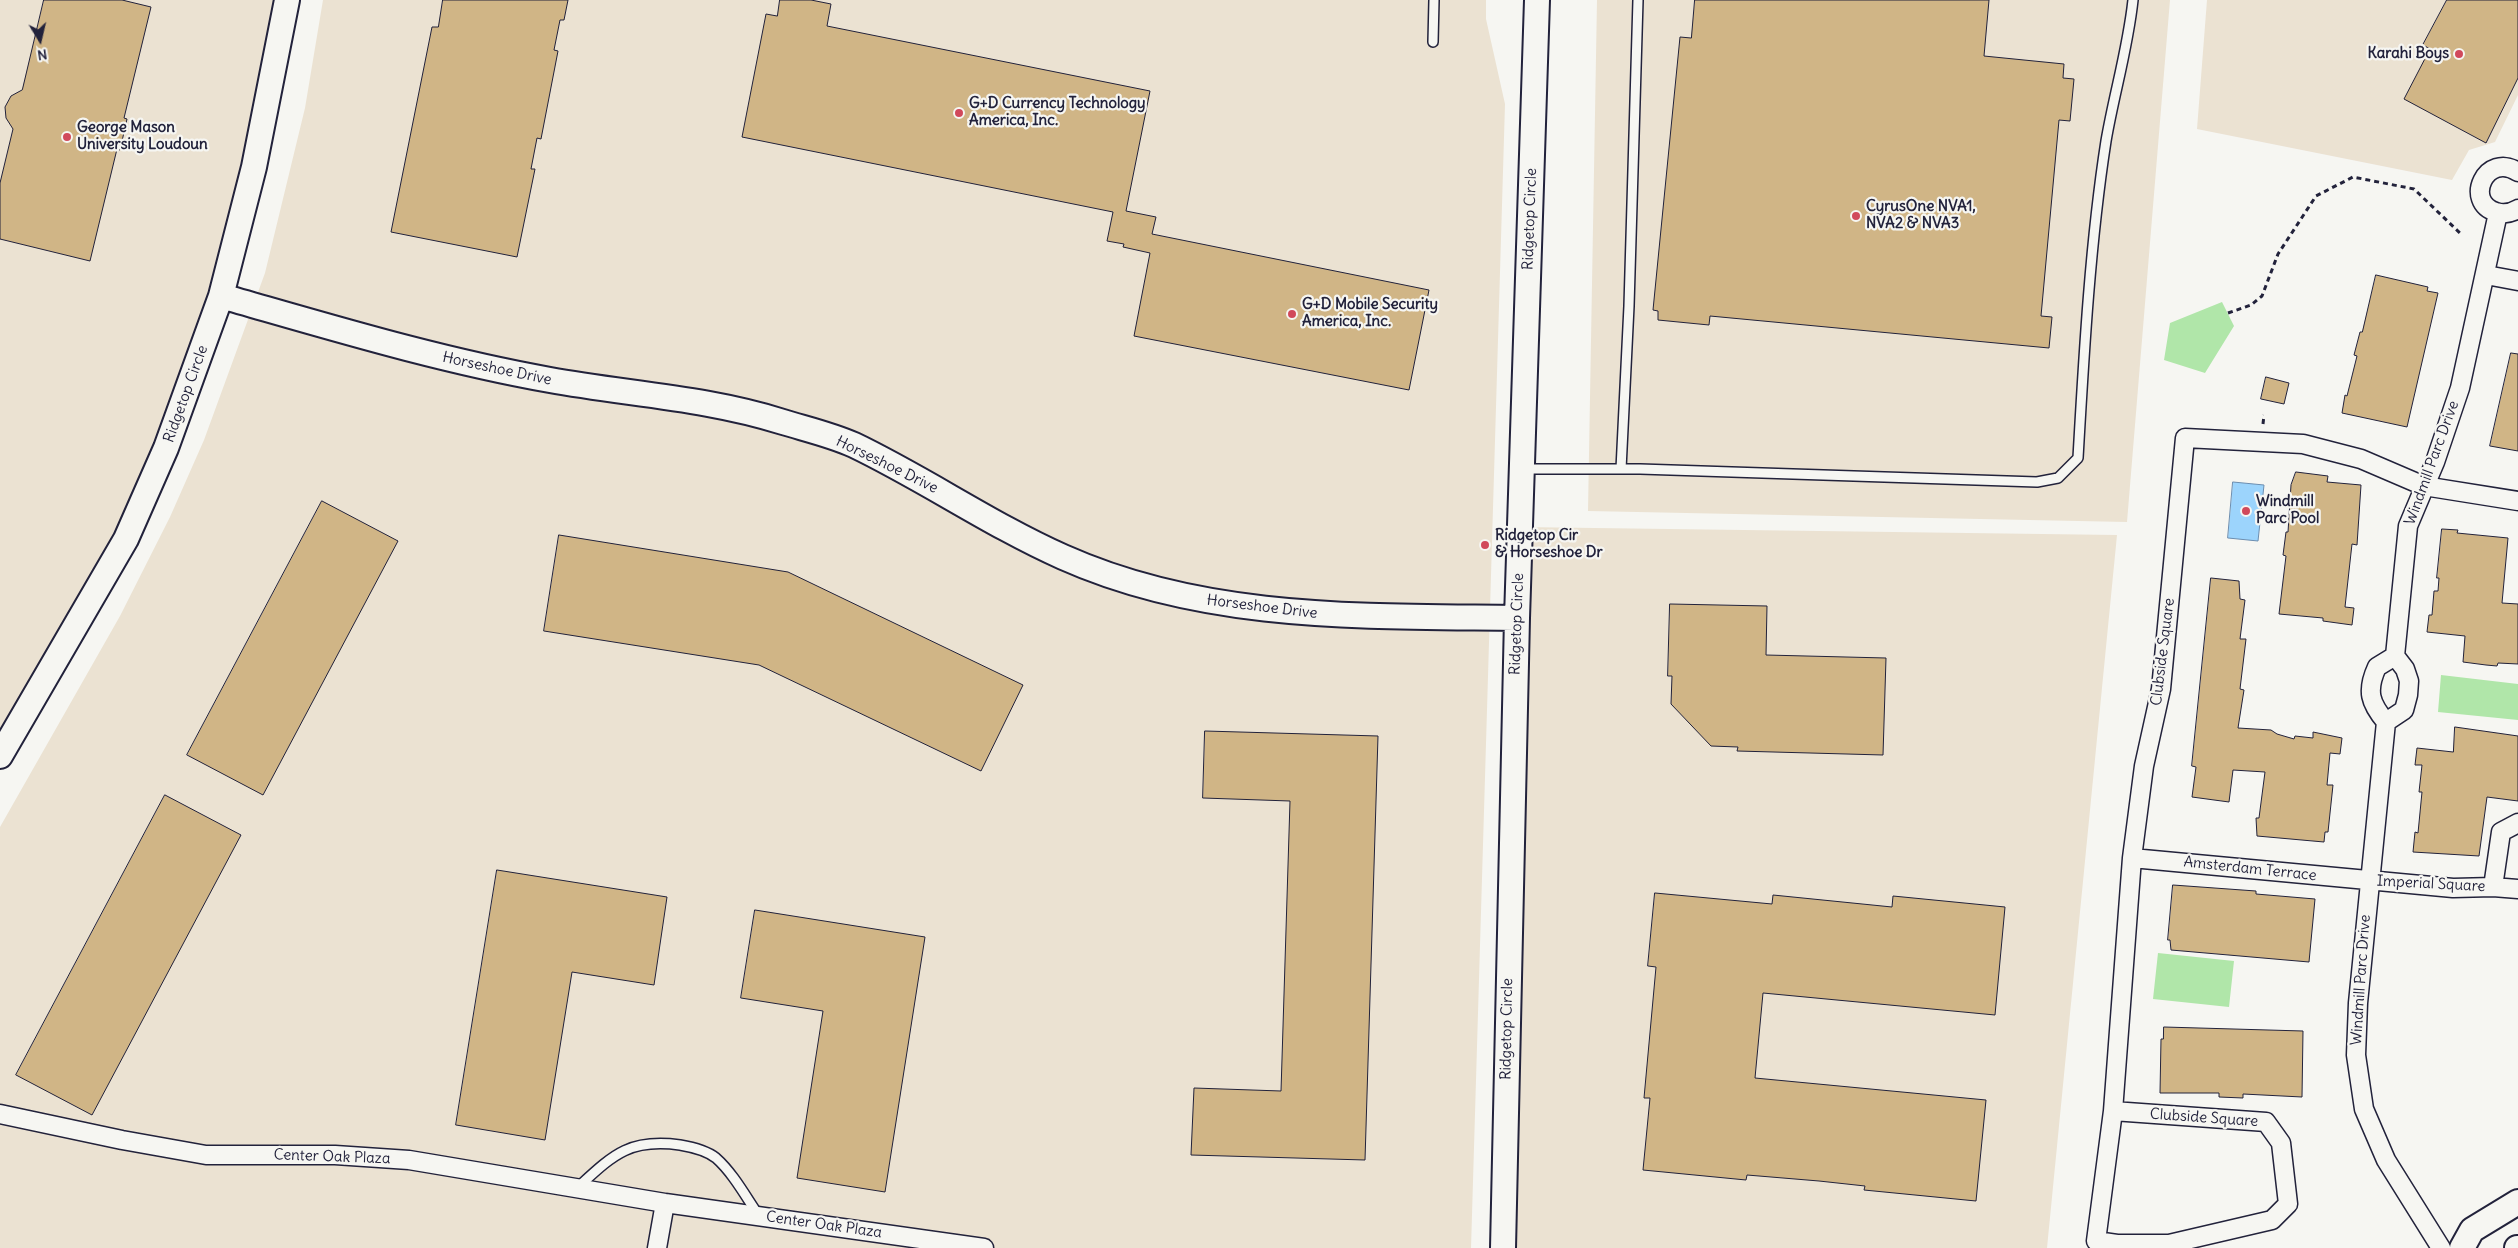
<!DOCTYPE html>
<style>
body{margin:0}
#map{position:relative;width:2518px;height:1248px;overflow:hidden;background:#f6f6f2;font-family:Delius,sans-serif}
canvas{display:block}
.north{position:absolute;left:15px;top:15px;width:50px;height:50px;-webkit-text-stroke:4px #f6f6f2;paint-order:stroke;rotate:171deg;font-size:14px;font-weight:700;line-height:20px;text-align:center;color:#22223b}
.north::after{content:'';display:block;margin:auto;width:18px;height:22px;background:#22223b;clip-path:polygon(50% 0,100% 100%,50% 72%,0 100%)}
</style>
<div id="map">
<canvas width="2518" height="1248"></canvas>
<div class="north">N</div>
</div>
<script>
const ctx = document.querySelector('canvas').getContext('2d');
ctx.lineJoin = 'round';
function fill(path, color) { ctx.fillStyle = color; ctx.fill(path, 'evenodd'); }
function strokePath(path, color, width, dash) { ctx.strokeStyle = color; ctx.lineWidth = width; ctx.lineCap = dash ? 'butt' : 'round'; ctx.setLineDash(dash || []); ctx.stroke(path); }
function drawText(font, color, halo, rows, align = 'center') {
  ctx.font = font + ' Delius,sans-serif'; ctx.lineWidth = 4.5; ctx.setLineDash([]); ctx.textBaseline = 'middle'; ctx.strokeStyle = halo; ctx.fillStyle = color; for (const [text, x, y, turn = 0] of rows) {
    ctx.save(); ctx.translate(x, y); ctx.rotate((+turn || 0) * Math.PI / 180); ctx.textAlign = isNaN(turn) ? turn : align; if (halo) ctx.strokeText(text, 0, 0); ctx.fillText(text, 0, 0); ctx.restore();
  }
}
fill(new Path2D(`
 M 0,0 L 287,0 L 275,65 L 166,448 L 0,756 Z
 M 323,0 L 1486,0 L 1486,19 L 1505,104 L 1471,1248 L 0,1248 L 0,827 L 120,616 L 170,517 L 204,440 L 265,273 L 305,108 Z
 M 1597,0 L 2170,0 L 2127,522 L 1588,511 Z
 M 2207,0 L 2518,0 L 2518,95 L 2495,142 L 2469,150 L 2452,180 L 2197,129 Z
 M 1520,527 L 2117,535 L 2047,1248 L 1503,1248 Z`), '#ebe2d2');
fill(new Path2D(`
 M 2222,302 L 2234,326 L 2205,373 L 2164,360 L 2170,323 Z
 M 2441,675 L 2518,684 L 2518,720 L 2438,712 Z
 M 2158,953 L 2234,961 L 2229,1007 L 2153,999 Z`), '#b0e6a9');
const water = new Path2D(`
 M 2233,482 L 2264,485 L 2258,541 L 2228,538 Z`);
fill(water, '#9cd4fc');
strokePath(water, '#6b8daf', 1);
const building = new Path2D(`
 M 44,0 L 122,0 L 151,7 L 124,118 L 127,119 L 120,150 L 117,149 L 90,261 L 0,239 L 0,183 L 13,129 L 6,118 L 5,107 L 11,96 L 22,90 Z
 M 443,0 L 568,0 L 564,20 L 560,20 L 554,50 L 558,51 L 541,139 L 537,138 L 531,169 L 535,169 L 517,257 L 391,232 L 432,27 L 438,27 Z
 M 780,0 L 811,0 L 831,4 L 827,26 L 1150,91 L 1126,211 L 1156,217 L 1152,234 L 1429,290 L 1409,390 L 1134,336 L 1150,253 L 1123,247 L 1124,244 L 1107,241 L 1113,212 L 742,137 L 766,14 L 777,16 Z
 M 1695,0 L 1989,0 L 1984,56 L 2064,64 L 2063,78 L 2074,79 L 2070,121 L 2059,120 L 2041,316 L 2052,317 L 2049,348 L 1710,316 L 1709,325 L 1658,320 L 1658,311 L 1653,310 L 1680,37 L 1691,38 Z
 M 2447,0 L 2518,0 L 2518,78 L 2486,143 L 2404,99 L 2430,49 L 2423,45 Z
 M 2376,275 L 2428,287 L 2427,291 L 2438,293 L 2407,427 L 2342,413 L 2345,395 L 2347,396 L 2357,356 L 2354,355 L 2360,332 L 2362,332 Z
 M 2511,353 L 2518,354 L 2518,451 L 2490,446 Z
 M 2266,377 L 2289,383 L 2284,404 L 2261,399 Z
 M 2296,472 L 2328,476 L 2327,482 L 2361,485 L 2357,545 L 2352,544 L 2345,607 L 2354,608 L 2352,625 L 2323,621 L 2323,618 L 2279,614 L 2286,556 L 2283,555 L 2286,532 L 2288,532 L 2291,485 Z
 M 322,501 L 398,541 L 263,795 L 187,755 Z
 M 2442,529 L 2458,530 L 2457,533 L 2508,538 L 2502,603 L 2518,604 L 2518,664 L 2498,663 L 2497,666 L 2486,665 L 2463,662 L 2465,636 L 2427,632 L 2429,615 L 2432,615 L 2434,591 L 2438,591 L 2439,578 L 2437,578 Z
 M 559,535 L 788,572 L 1023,685 L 981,771 L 759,665 L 544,631 Z
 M 2211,578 L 2239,581 L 2240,599 L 2245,600 L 2240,639 L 2246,639 L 2240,689 L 2244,690 L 2238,728 L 2271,730 L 2277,734 L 2294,739 L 2295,736 L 2313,738 L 2313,732 L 2342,738 L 2340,754 L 2330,753 L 2327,785 L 2333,785 L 2328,832 L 2325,832 L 2324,842 L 2257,836 L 2256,818 L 2259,818 L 2265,772 L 2233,770 L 2229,802 L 2192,797 L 2196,767 L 2192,766 Z
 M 1670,604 L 1767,606 L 1766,655 L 1886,658 L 1883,755 L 1737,751 L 1738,747 L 1711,746 L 1671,704 L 1672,676 L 1668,676 Z
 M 2455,727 L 2518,736 L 2518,801 L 2487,797 L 2479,856 L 2413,852 L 2415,832 L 2418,833 L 2422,792 L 2419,792 L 2422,765 L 2415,765 L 2417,748 L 2453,752 Z
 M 1205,731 L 1378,736 L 1365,1160 L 1191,1155 L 1194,1088 L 1281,1091 L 1290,801 L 1203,798 Z
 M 165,795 L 241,835 L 92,1115 L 16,1075 Z
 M 497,870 L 667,897 L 654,985 L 572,972 L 545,1140 L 456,1125 Z
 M 2173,885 L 2256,891 L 2256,894 L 2315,899 L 2309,962 L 2171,950 L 2170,940 L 2168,940 Z
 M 1655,893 L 1772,904 L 1773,895 L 1892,907 L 1893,896 L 2005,907 L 1995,1015 L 1763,993 L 1755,1078 L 1986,1100 L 1976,1201 L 1864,1190 L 1865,1186 L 1819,1181 L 1747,1175 L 1746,1180 L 1643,1170 L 1650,1098 L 1644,1098 L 1656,967 L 1648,966 Z
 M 755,910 L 925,937 L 885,1192 L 797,1178 L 823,1011 L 741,998 Z
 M 2164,1027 L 2303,1031 L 2302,1097 L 2243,1094 L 2243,1098 L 2219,1097 L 2219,1093 L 2160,1093 L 2161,1039 L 2163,1039 Z`);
fill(building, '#d0b586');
strokePath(building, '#22223b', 1);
const lane = new Path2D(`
 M 1433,42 L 1434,0
 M 1522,469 L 1640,469 L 2037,482 L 2058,478 L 2078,458 C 2084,353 2090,244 2106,141 C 2114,94 2128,48 2133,0
 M 1621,469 L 1629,306 L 1638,0
 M 577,1188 C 613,1155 629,1138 680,1145 C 692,1147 706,1150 716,1158 C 733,1173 746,1197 759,1216`);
const street = new Path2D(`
 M 2518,172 C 2486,151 2463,202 2496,212 C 2504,215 2511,213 2518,209
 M 2486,275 L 2518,281
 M 2395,656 L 2377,667 C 2366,691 2370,703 2386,722 L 2358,1003 L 2356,1055 L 2364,1109 L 2386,1160 L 2441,1248
 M 2386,722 L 2404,710 L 2408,695 L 2409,681 L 2405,669 L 2395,656 L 2408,526 L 2435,462 L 2460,388 L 2498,213
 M 2132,858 L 2453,888 L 2493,887 L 2518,889
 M 2493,887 L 2501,832 L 2518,823
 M 2113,1111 L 2266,1122 L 2281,1143 L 2288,1204 L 2272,1220 L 2169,1244 L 2117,1244 L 2096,1241 L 2113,1111 L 2132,858 L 2144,766 L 2161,689 L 2185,438 L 2303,444 L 2361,459 L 2424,486 L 2518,501
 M 0,1114 L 122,1140 L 206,1155 L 335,1155 L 409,1160 L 665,1203 L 984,1248
 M 657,1248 L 665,1203`);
const secondary = new Path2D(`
 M 221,296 C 330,327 438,360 550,380 C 627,394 708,398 783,422 C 806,429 832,435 854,445 C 925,479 991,525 1063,557 C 1206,621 1364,616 1517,618
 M 0,756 L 126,539 L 166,448 L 221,296 L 254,167 L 287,0
 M 1503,1248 L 1517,618 L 1537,0
 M 2462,1248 L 2472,1230 L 2518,1202
 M 2517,1248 L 2518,1248`);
strokePath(lane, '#22223b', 12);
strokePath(street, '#22223b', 21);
strokePath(secondary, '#22223b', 28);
strokePath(new Path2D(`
 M 2228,313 L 2251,305 L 2262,296 L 2278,254 L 2316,196 L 2353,177 L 2414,189 L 2462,235
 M 2263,424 L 2264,415`), '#22223b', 3, [5, 4]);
strokePath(lane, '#f6f6f2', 9);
strokePath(street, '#f6f6f2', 18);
strokePath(secondary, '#f6f6f2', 24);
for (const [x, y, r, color] of [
 [2459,54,5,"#d1495b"],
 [959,113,5,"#d1495b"],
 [67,137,5,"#d1495b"],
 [1856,216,5,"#d1495b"],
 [1292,314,5,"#d1495b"],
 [2246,511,5,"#d1495b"],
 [1485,545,5,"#d1495b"]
]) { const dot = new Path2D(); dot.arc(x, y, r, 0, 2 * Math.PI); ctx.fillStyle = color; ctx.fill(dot); strokePath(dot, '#f6f6f2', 2); }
drawText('bold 15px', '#22223b', '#f6f6f2', [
 ["Karahi Boys",2449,54,"right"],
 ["G+D Currency Technology",969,104],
 ["America, Inc.",969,121],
 ["George Mason",77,128],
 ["University Loudoun",77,145],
 ["CyrusOne NVA1,",1866,207],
 ["NVA2 & NVA3",1866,224],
 ["G+D Mobile Security",1302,305],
 ["America, Inc.",1302,322],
 ["Windmill",2256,502],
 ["Parc Pool",2256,519],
 ["Ridgetop Cir",1495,536],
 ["& Horseshoe Dr",1495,553]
], 'left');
drawText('15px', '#22223b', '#f6f6f2', [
 ["Ridgetop Circle",1530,219,-88],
 ["Horseshoe Drive",497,369,12],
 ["Ridgetop Circle",186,394,-70],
 ["Windmill Parc Drive",2432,463,-70],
 ["Horseshoe Drive",887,465,26],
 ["Horseshoe Drive",1262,607,7],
 ["Ridgetop Circle",1517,624,-88],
 ["Clubside Square",2163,652,-83],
 ["Amsterdam Terrace",2250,869,6],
 ["Imperial Square",2431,884,3],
 ["Windmill Parc Drive",2361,980,-86],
 ["Ridgetop Circle",1507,1029,-89],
 ["Clubside Square",2204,1118,4],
 ["Center Oak Plaza",332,1157,2],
 ["Center Oak Plaza",824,1225,8]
]);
</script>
